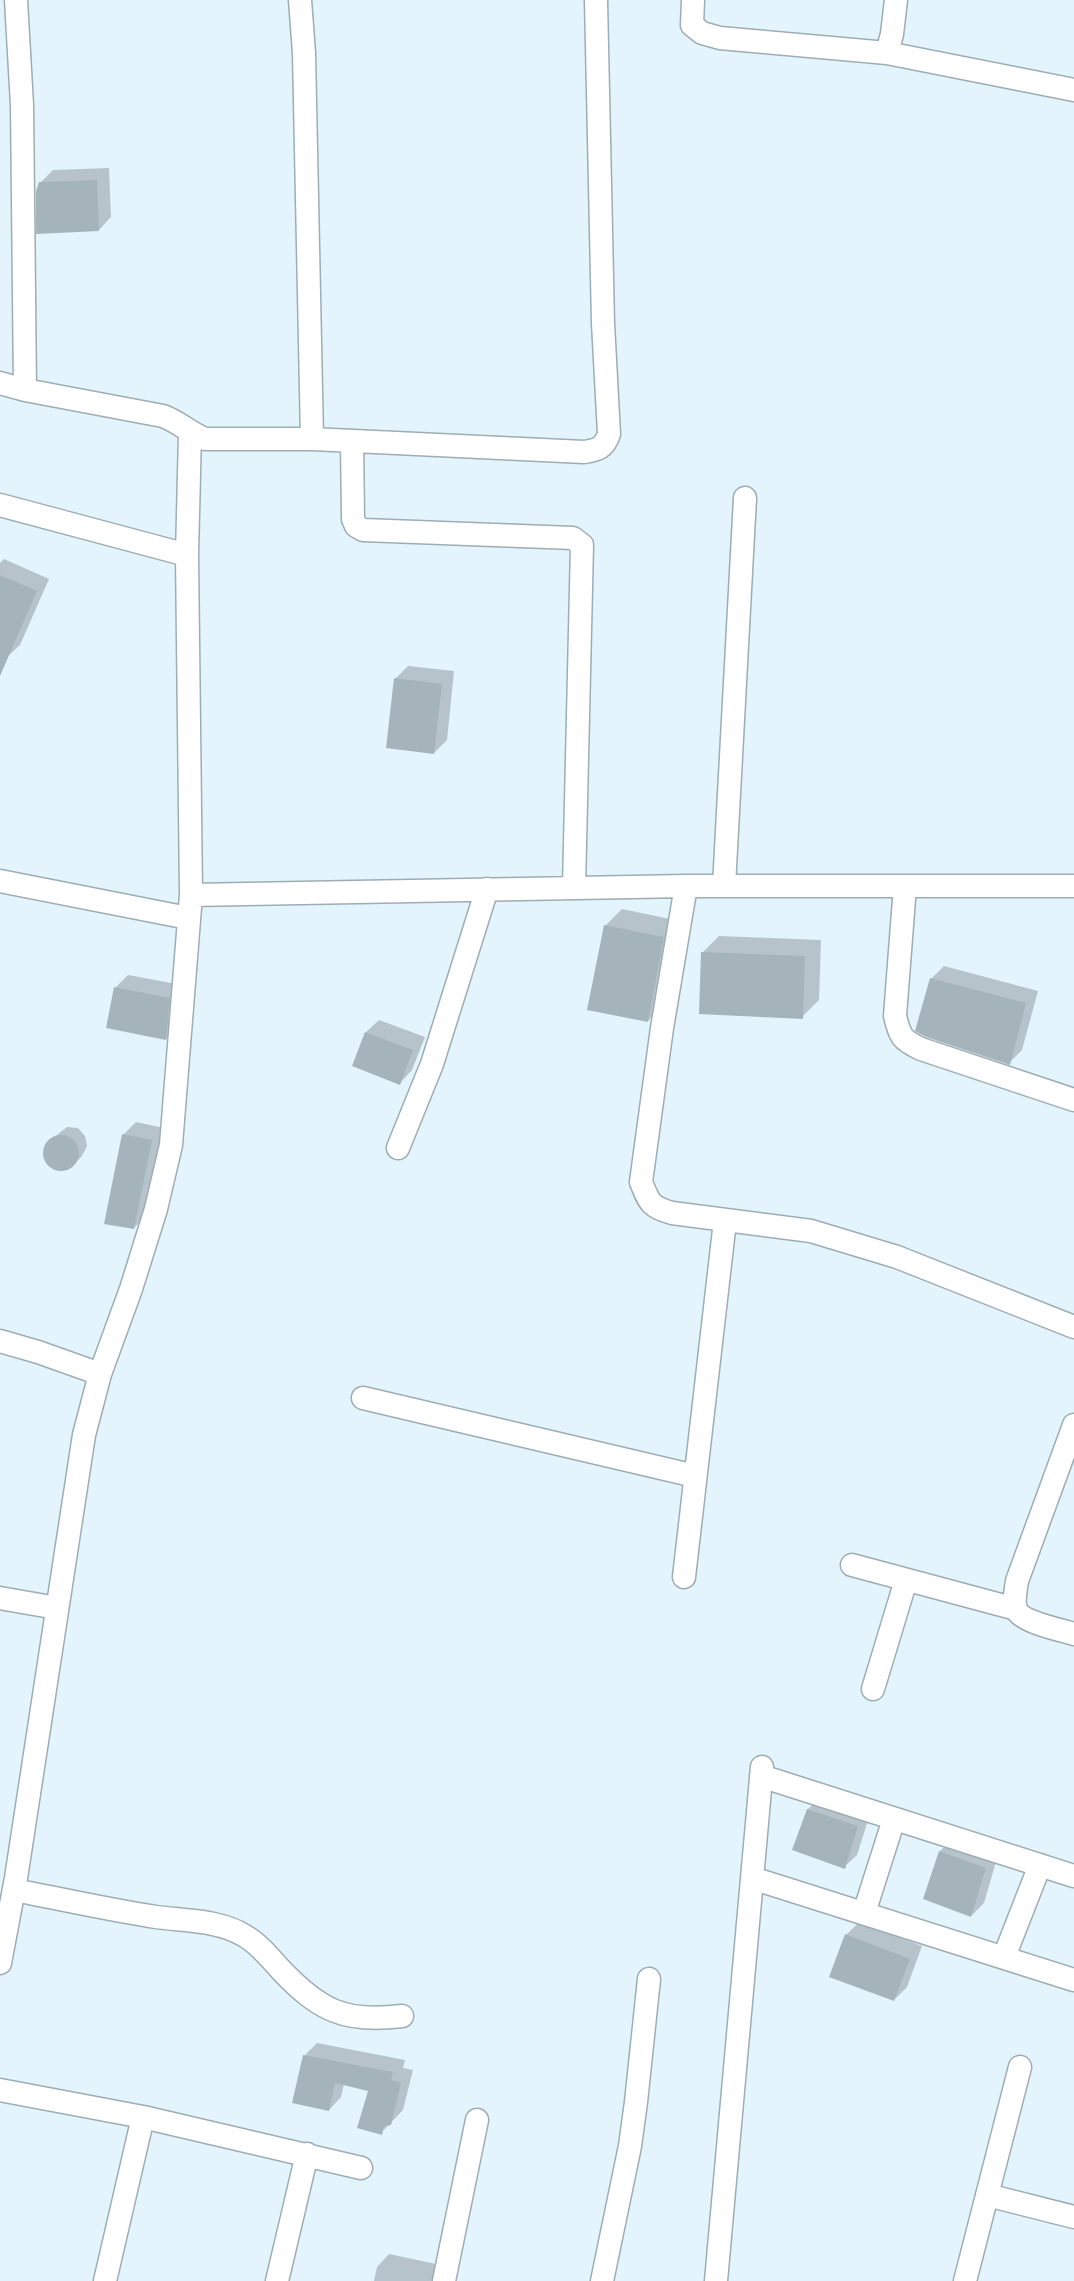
<!DOCTYPE html>
<style>
body{margin:0}
canvas{display:block;background:#e3f4fc}
</style>
<canvas width="1074" height="2281"></canvas>
<script>
const ctx = document.querySelector('canvas').getContext('2d');
ctx.lineJoin = 'round';
function fill(path, color) { ctx.fillStyle = color; ctx.fill(path, 'evenodd'); }
function strokePath(path, color, width, dash) { ctx.strokeStyle = color; ctx.lineWidth = width; ctx.lineCap = dash ? 'butt' : 'round'; ctx.setLineDash(dash || []); ctx.stroke(path); }
fill(new Path2D(`
 M 109,168 L 111,217 L 99,230 L 40,183 L 53,170 Z
 M 4,559 L 49,579 L 20,645 L 7,657 L 0,654 L 0,563 Z
 M 408,666 L 454,671 L 447,740 L 434,753 L 395,679 Z
 M 622,909 L 680,921 L 665,1004 L 648,1021 L 605,926 Z
 M 719,936 L 821,940 L 819,1000 L 802,1017 L 702,953 Z
 M 944,966 L 1038,991 L 1022,1050 L 1009,1063 L 931,979 Z
 M 128,975 L 182,985 L 179,1026 L 166,1039 L 116,987 Z
 M 379,1020 L 425,1037 L 412,1070 L 400,1083 L 366,1032 Z
 M 136,1122 L 164,1128 L 147,1215 L 134,1228 L 123,1135 Z
 M 67,1127 L 78,1128 L 85,1136 L 87,1146 L 82,1156 L 73,1165 L 63,1170 L 57,1169 L 48,1163 L 44,1153 L 48,1142 Z
 M 821,1797 L 870,1814 L 857,1855 L 844,1867 L 808,1809 Z
 M 953,1839 L 998,1855 L 984,1903 L 971,1916 L 925,1898 L 940,1851 Z
 M 859,1922 L 922,1946 L 907,1987 L 894,2000 L 846,1935 Z
 M 317,2043 L 405,2060 L 403,2068 L 413,2070 L 403,2110 L 381,2133 L 369,2090 L 344,2084 L 341,2097 L 329,2110 L 304,2056 Z
 M 389,2254 L 436,2264 L 432,2281 L 374,2281 L 377,2267 Z`), '#0003');
fill(new Path2D(`
 M 97,180 L 99,231 L 36,234 L 36,191 L 39,182 Z
 M 0,575 L 37,591 L 0,676 Z
 M 394,678 L 442,684 L 434,754 L 386,748 Z
 M 604,925 L 664,937 L 648,1022 L 587,1010 Z
 M 701,952 L 805,956 L 803,1019 L 699,1014 Z
 M 930,978 L 1026,1003 L 1010,1065 L 926,1037 L 915,1031 Z
 M 114,987 L 170,998 L 166,1040 L 106,1028 Z
 M 365,1032 L 413,1050 L 400,1085 L 352,1066 Z
 M 122,1134 L 152,1140 L 134,1229 L 104,1224 Z
 M43 1153a18 18 0 1 1 36 0a18 18 0 1 1-36 0Z
 M 807,1809 L 858,1826 L 845,1869 L 792,1850 Z
 M 939,1851 L 986,1868 L 971,1917 L 923,1899 Z
 M 845,1934 L 910,1959 L 894,2001 L 829,1977 Z
 M 303,2055 L 393,2072 L 391,2080 L 401,2083 L 391,2125 L 384,2126 L 382,2135 L 357,2128 L 368,2091 L 335,2083 L 329,2111 L 292,2103 Z`), '#a5b4bb');
const street = new Path2D(`
 M 16,0 L 22,105 L 25,390
 M 300,0 L 304,53 L 312,439
 M 693,0 L 692,25 L 702,33 L 720,38 L 887,53
 M 896,0 L 892,34 L 887,53 L 1074,90
 M 0,383 L 25,390 L 163,416 C 179,422 190,433 205,439 L 312,439 L 584,452 C 598,450 604,448 609,434 L 603,323 L 596,0
 M 352,441 L 353,519 L 356,526 L 363,530 L 573,538 L 582,545 L 574,887
 M 0,505 L 187,555
 M 0,881 L 188,918
 M 686,886 L 662,1028 L 641,1182 C 649,1202 650,1207 672,1213 L 811,1231 L 897,1257 L 1074,1327
 M 724,886 L 745,498
 M 905,886 L 895,1016 C 900,1037 902,1040 921,1049 L 1074,1100
 M 191,895 L 686,886 L 1074,886
 M 398,1148 L 432,1064 L 487,889
 M 0,1341 L 38,1352 L 100,1374
 M 363,1398 L 695,1476
 M 1074,1425 L 1017,1581 C 1016,1589 1013,1601 1016,1609 C 1021,1622 1061,1630 1074,1634
 M 852,1565 L 1016,1609
 M 684,1577 L 725,1221
 M 0,1598 L 57,1608
 M 873,1689 L 906,1580
 M 761,1776 L 1074,1876
 M 752,1878 L 1074,1980
 M 14,1890 C 61,1899 109,1910 156,1917 C 185,1921 220,1920 245,1936 C 259,1944 270,1958 281,1970 C 320,2011 345,2023 402,2016
 M 864,1913 L 894,1819
 M 1004,1957 L 1040,1865
 M 0,1963 L 16,1878 L 84,1435 L 100,1374 L 131,1289 L 156,1209 L 171,1145 L 191,895 L 187,555 L 190,433
 M 0,2090 L 143,2117 L 361,2168
 M 987,2195 L 1074,2217
 M 105,2281 L 143,2117
 M 277,2281 L 307,2154
 M 444,2281 L 477,2120
 M 602,2281 L 630,2146 L 636,2102 L 649,1979
 M 716,2281 L 762,1767
 M 965,2281 L 1020,2067`);
strokePath(street, '#9eadb4', 25);
strokePath(street, '#fff', 22);
</script>
